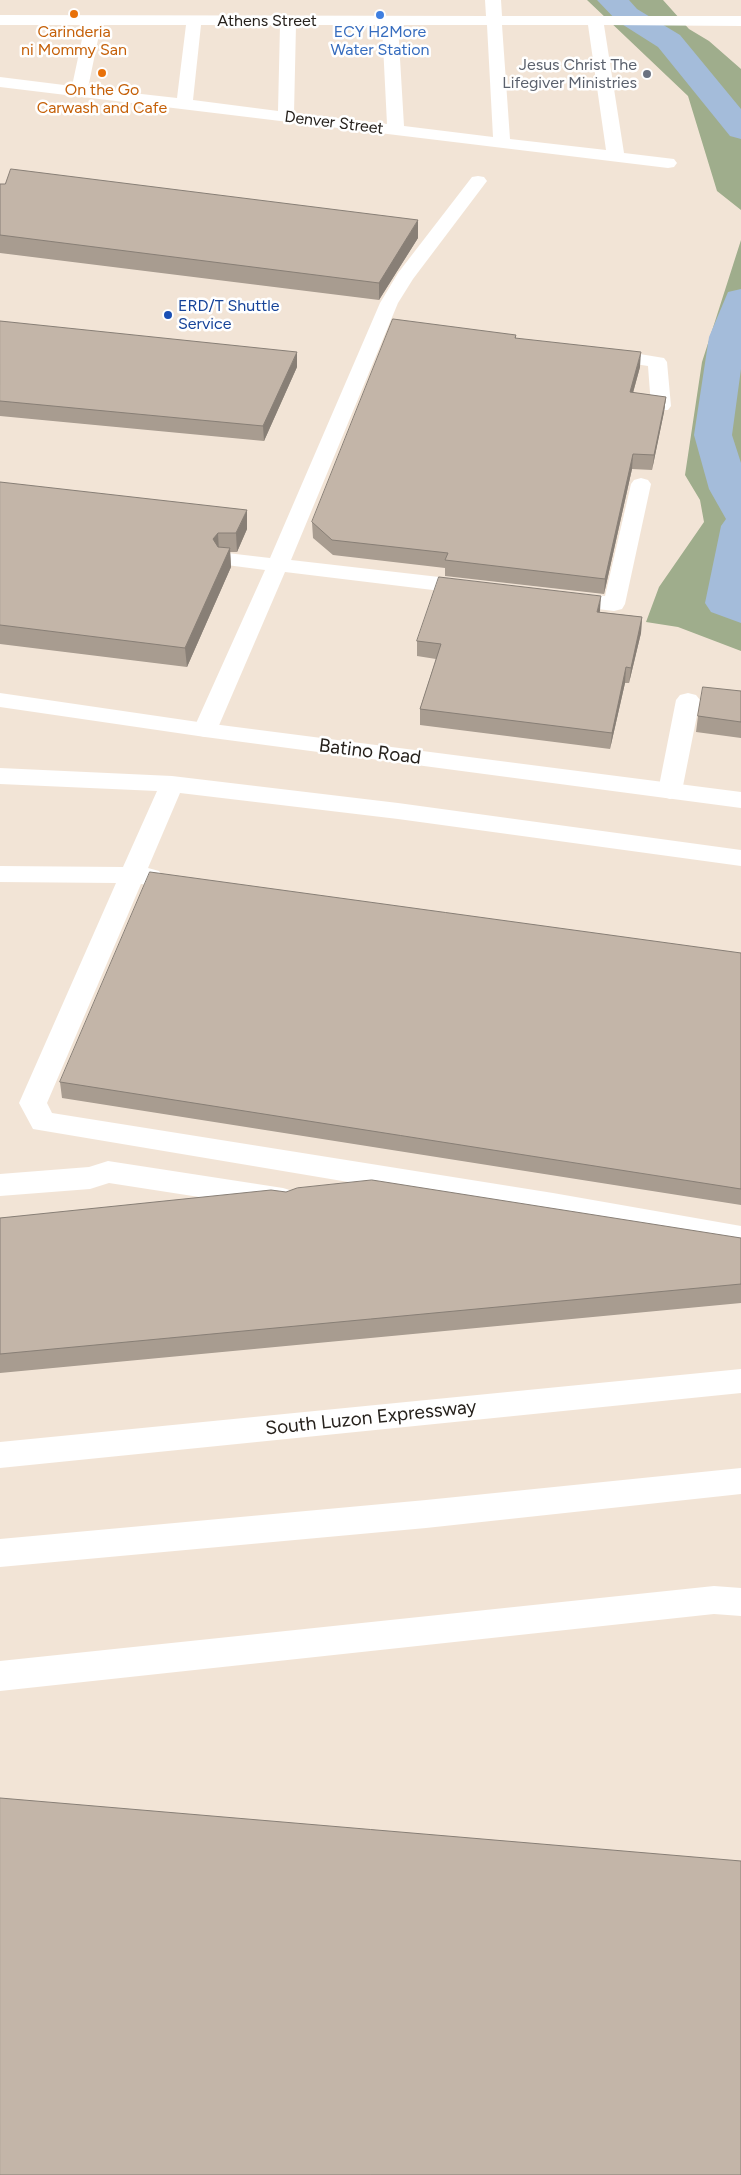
<!DOCTYPE html>
<style>
body{margin:0}
canvas{display:block;background:#f2e4d6}
</style>
<canvas width="741" height="2175"></canvas>
<script>
const ctx = document.querySelector('canvas').getContext('2d');
ctx.lineJoin = 'round';
function fill(path, color) { ctx.fillStyle = color; ctx.fill(path, 'evenodd'); }
function strokePath(path, color, width, dash) { ctx.strokeStyle = color; ctx.lineWidth = width; ctx.lineCap = dash ? 'butt' : 'round'; ctx.setLineDash(dash || []); ctx.stroke(path); }
function drawText(font, color, halo, rows, align = 'center') {
  ctx.font = font + ' Figtree,sans-serif'; ctx.lineWidth = 5; ctx.setLineDash([]); ctx.textBaseline = 'middle'; ctx.strokeStyle = halo; ctx.fillStyle = color; for (const [text, x, y, turn = 0] of rows) {
    ctx.save(); ctx.translate(x, y); ctx.rotate((+turn || 0) * Math.PI / 180); ctx.textAlign = isNaN(turn) ? turn : align; if (halo) ctx.strokeText(text, 0, 0); ctx.fillText(text, 0, 0); ctx.restore();
  }
}
fill(new Path2D(`
 M 587,0 L 663,0 L 689,29 L 709,41 L 741,69 L 741,210 L 717,191 L 688,96 Z
 M 741,240 L 741,651 L 678,627 L 646,622 L 659,587 L 704,522 L 700,500 L 685,475 L 702,362 Z`), '#9fad8c');
fill(new Path2D(`
 M 597,0 L 629,0 L 637,9 L 680,35 L 741,109 L 741,139 L 730,136 L 658,47 L 617,21 Z
 M 741,289 L 741,369 L 732,435 L 741,463 L 741,623 L 711,612 L 705,603 L 721,526 L 726,519 L 709,489 L 694,435 L 709,337 L 728,292 Z`), '#a4bcda');
fill(new Path2D(`
 M 485,0 L 501,0 L 502,16 L 741,16 L 741,26 L 604,25 L 624,153 L 674,159 L 677,163 L 674,167 L 668,168 L 0,87 L 0,77 L 72,86 L 85,25 L 0,25 L 0,15 L 486,16 ZM 101,25 L 186,25 L 177,98 L 88,88 ZM 201,25 L 280,25 L 278,111 L 193,100 ZM 296,25 L 382,25 L 387,124 L 294,113 ZM 398,25 L 487,25 L 493,137 L 404,126 ZM 502,25 L 588,25 L 606,150 L 510,139 Z
 M 478,176 L 484,177 L 487,181 L 413,279 L 398,303 L 291,560 L 474,581 L 482,583 L 485,588 L 482,593 L 474,595 L 285,572 L 217,730 L 213,735 L 205,737 L 197,735 L 193,730 L 265,570 L 219,564 L 216,559 L 219,554 L 227,553 L 270,558 L 380,303 L 398,273 L 472,177 Z
 M 603,348 L 664,358 L 667,362 L 671,406 L 668,410 L 654,410 L 651,406 L 648,366 L 596,358 L 593,354 L 596,350 Z
 M 641,478 L 648,480 L 651,484 L 625,604 L 622,609 L 614,611 L 556,604 L 553,599 L 556,594 L 564,592 L 605,596 L 631,484 L 634,480 Z
 M 688,693 L 696,695 L 700,700 L 682,791 L 679,796 L 670,799 L 661,796 L 658,791 L 676,700 L 680,695 Z
 M 0,768 L 172,776 L 398,803 L 741,850 L 741,866 L 398,819 L 180,793 L 148,868 L 159,871 L 163,877 L 159,883 L 150,885 L 141,884 L 47,1103 L 52,1113 L 553,1193 L 741,1226 L 741,1248 L 33,1129 L 19,1103 L 116,883 L 0,882 L 0,866 L 123,867 L 157,791 L 0,784 Z
 M 108,1161 L 283,1188 L 293,1191 L 297,1199 L 293,1207 L 283,1210 L 109,1183 L 90,1189 L 0,1196 L 0,1174 L 89,1167 Z
 M 714,1586 L 741,1588 L 741,1616 L 714,1614 L 0,1691 L 0,1661 Z`), '#fff');
fill(new Path2D(`
 M 0,693 L 205,723 L 741,792 L 741,808 L 205,737 L 0,707 Z`), '#fff');
fill(new Path2D(`
 M 741,1369 L 741,1393 L 0,1468 L 0,1442 Z
 M 741,1468 L 741,1494 L 426,1528 L 0,1567 L 0,1539 L 426,1500 Z`), '#fff');
fill(new Path2D(`
 M 0,184 L 418,238 L 379,300 L 0,253 Z
 M 0,321 L 297,367 L 264,441 L 0,416 Z
 M 516,335 L 516,339 L 640,367 L 633,393 L 666,397 L 664,412 L 652,470 L 632,469 L 604,594 L 445,576 L 445,568 L 333,555 L 313,538 L 312,522 Z
 M 0,482 L 247,529 L 237,552 L 230,552 L 231,567 L 187,667 L 0,644 Z
 M 600,612 L 642,617 L 641,633 L 629,683 L 625,683 L 610,749 L 420,725 L 420,709 L 436,659 L 417,656 L 417,641 Z
 M 741,691 L 741,738 L 696,732 L 698,716 Z
 M 741,953 L 741,1205 L 62,1098 L 60,1082 Z
 M 286,1192 L 741,1238 L 741,1303 L 0,1373 L 0,1218 Z`), '#a89c90');
fill(new Path2D(`
 M 418,220 L 418,238 L 379,300 L 379,283 Z
 M 297,352 L 297,367 L 264,441 L 263,426 Z
 M 641,352 L 640,367 L 629,407 L 630,392 Z
 M 666,397 L 664,412 L 652,470 L 654,455 Z
 M 633,454 L 632,469 L 604,594 L 605,579 Z
 M 247,510 L 247,529 L 237,552 L 236,533 Z
 M 218,533 L 219,552 L 213,539 Z
 M 230,548 L 231,567 L 187,667 L 185,648 Z
 M 601,596 L 600,611 L 596,627 L 597,612 Z
 M 642,617 L 641,633 L 629,683 L 631,668 Z
 M 626,667 L 625,683 L 610,749 L 612,733 Z`), '#887f76');
const building = new Path2D(`
 M 11,169 L 418,220 L 379,283 L 0,235 L 0,184 L 5,184 Z
 M 393,319 L 516,335 L 515,338 L 641,352 L 630,392 L 666,397 L 654,455 L 633,454 L 605,579 L 445,560 L 448,553 L 332,540 L 312,522 Z
 M 0,321 L 297,352 L 263,426 L 0,401 Z
 M 0,482 L 247,510 L 236,533 L 218,533 L 213,539 L 218,547 L 230,548 L 185,648 L 0,625 Z
 M 439,577 L 601,596 L 597,612 L 642,617 L 631,668 L 626,667 L 612,733 L 420,709 L 441,644 L 417,641 Z
 M 703,687 L 741,691 L 741,722 L 698,716 Z
 M 150,872 L 741,953 L 741,1189 L 60,1082 Z
 M 372,1180 L 741,1238 L 741,1284 L 0,1354 L 0,1218 L 271,1190 L 286,1192 L 297,1188 Z
 M 0,1798 L 741,1861 L 741,2175 L 0,2175 Z`);
fill(building, '#c3b5a8');
strokePath(building, '#887f76', 1);
for (const [x, y, r, color] of [
 [74,14,5,"#e8710a"],
 [380,15,5,"#3f7fe0"],
 [102,73,5,"#e8710a"],
 [647,74,5,"#6b7280"],
 [168,315,5,"#1a4fb4"]
]) { const dot = new Path2D(); dot.arc(x, y, r, 0, 2 * Math.PI); ctx.fillStyle = color; ctx.fill(dot); strokePath(dot, '#fff', 2); }
drawText('16px', '#26211c', '#fff', [
 ["Athens Street",267,21],
 ["Denver Street",334,123,7]
]);
drawText('16px', '#c56008', '#fff', [
 ["Carinderia",74,32],
 ["ni Mommy San",74,50],
 ["On the Go",102,90],
 ["Carwash and Cafe",102,108]
]);
drawText('16px', '#366cbe', '#fff', [
 ["ECY H2More",380,32],
 ["Water Station",380,50]
]);
drawText('16px', '#5b616d', '#fff', [
 ["Jesus Christ The",637,65],
 ["Lifegiver Ministries",637,83]
], 'right');
drawText('16px', '#164399', '#fff', [
 ["ERD/T Shuttle",178,306],
 ["Service",178,324]
], 'left');
drawText('19px', '#26211c', '#fff', [
 ["Batino Road",370,752,7],
 ["South Luzon Expressway",371,1418,-6]
]);
</script>
